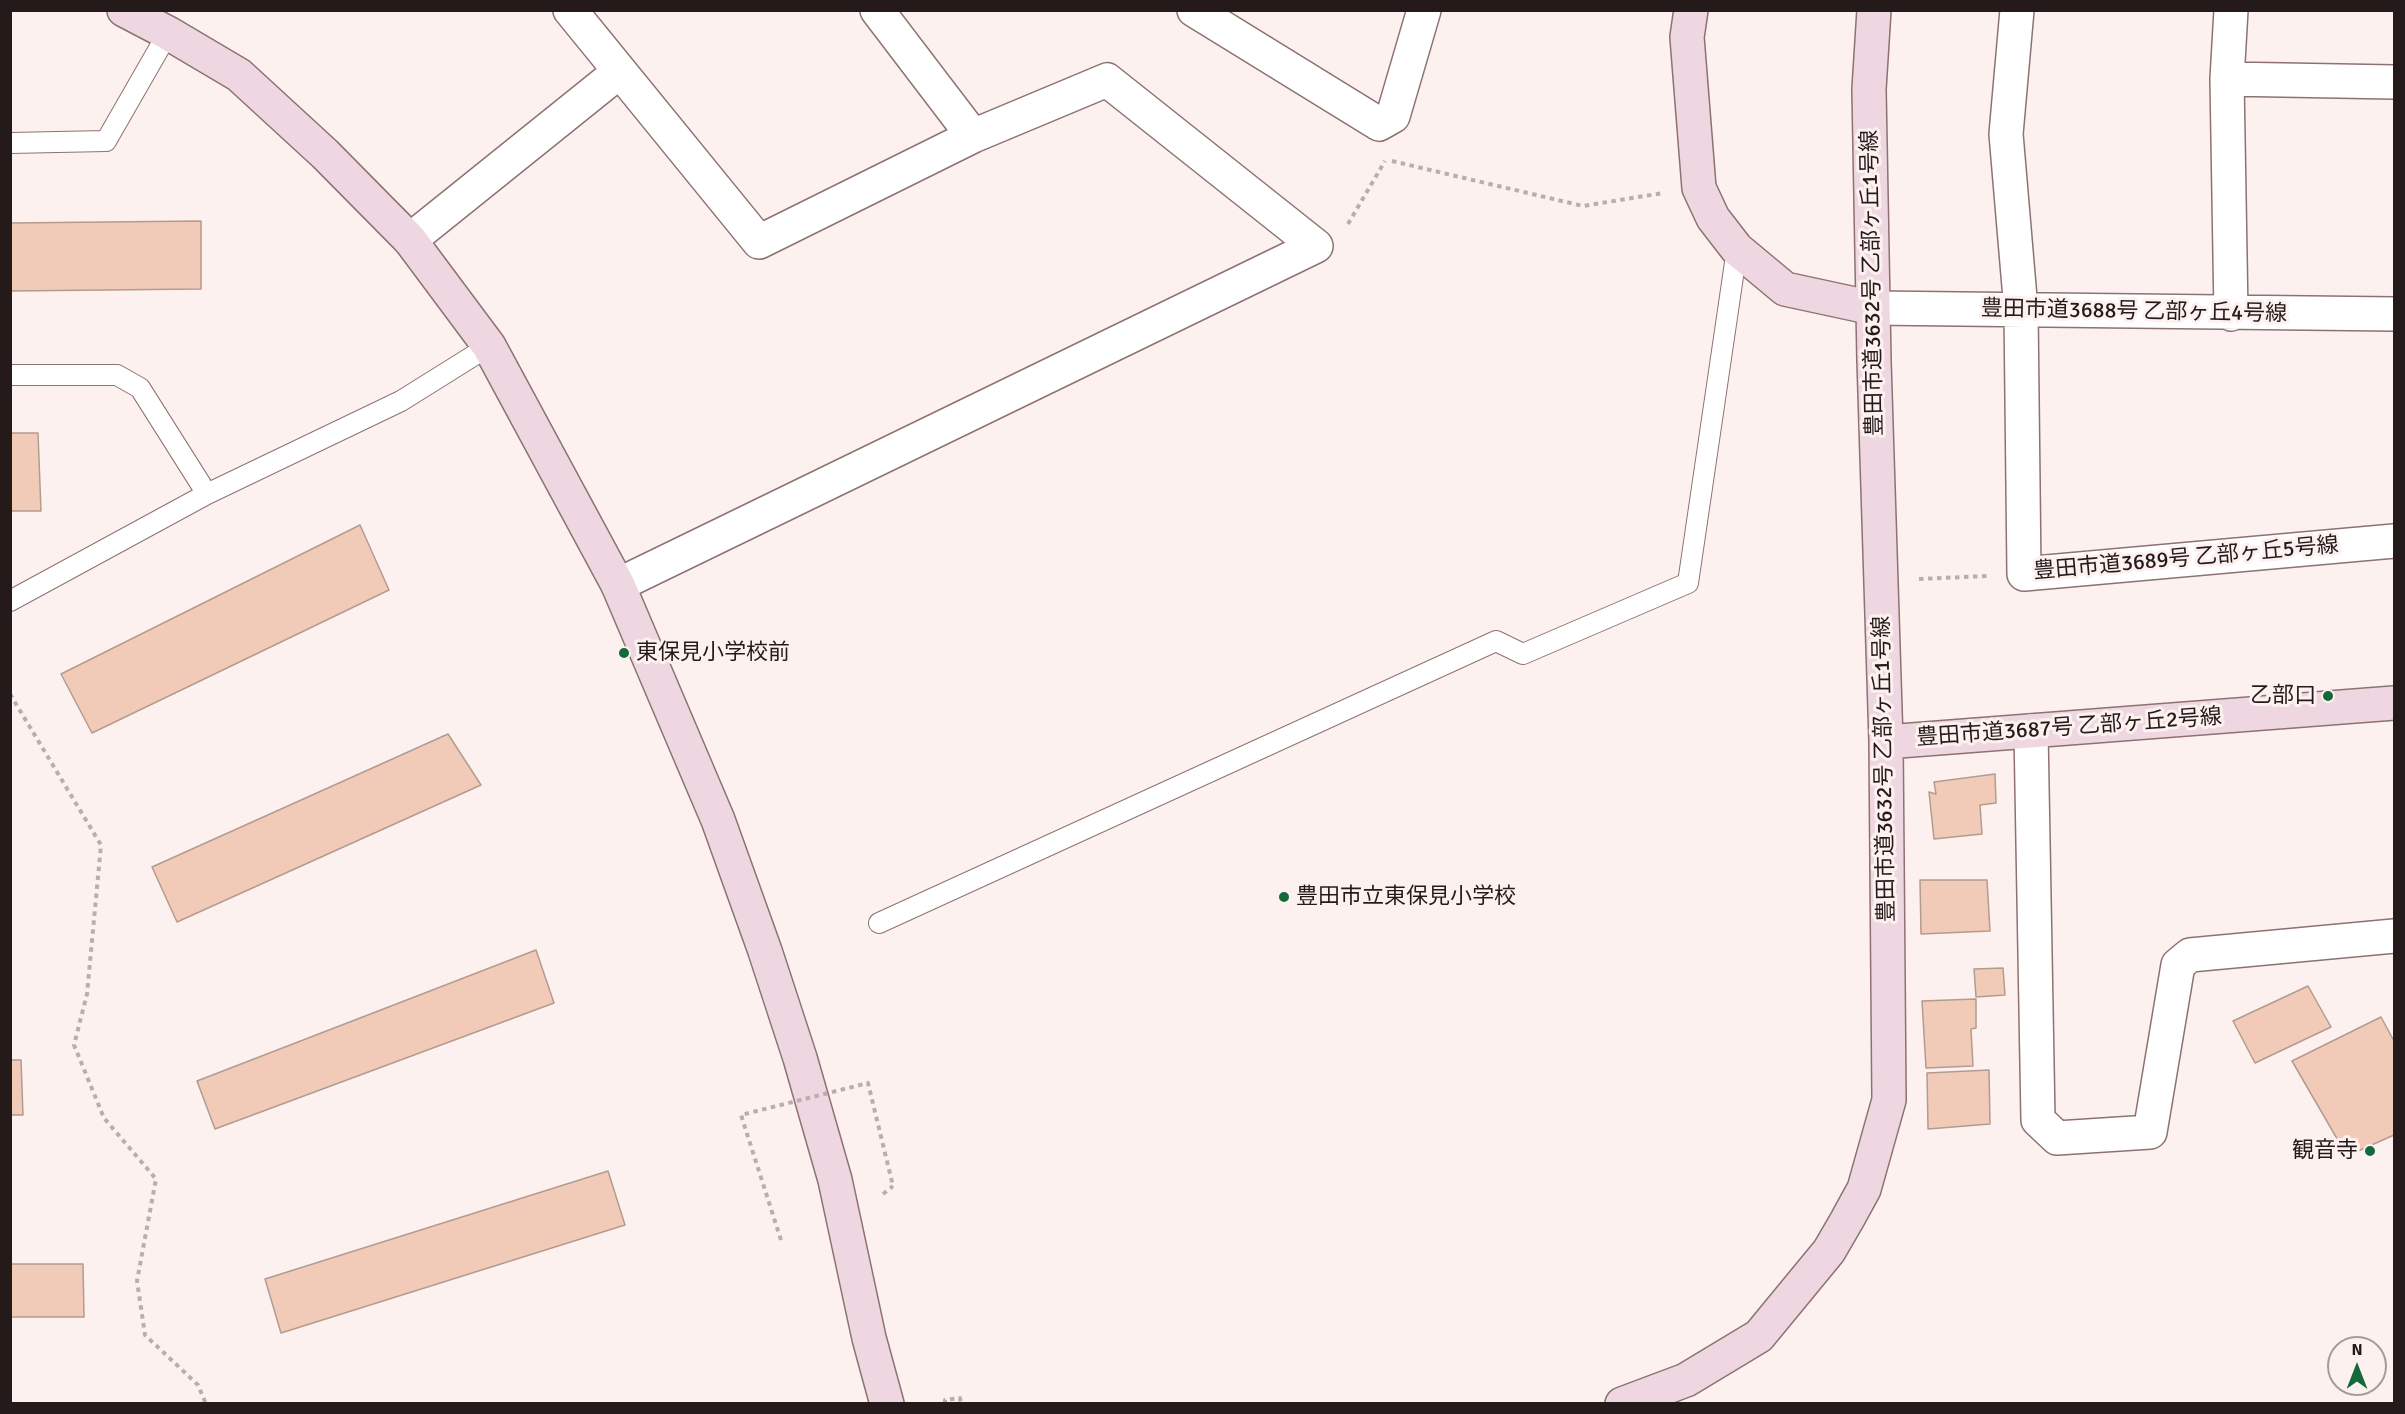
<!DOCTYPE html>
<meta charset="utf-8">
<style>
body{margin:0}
#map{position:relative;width:2405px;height:1414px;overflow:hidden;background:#fdf1f0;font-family:Signika,sans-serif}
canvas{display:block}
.frame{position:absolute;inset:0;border:12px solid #241a1a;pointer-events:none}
.north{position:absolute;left:2327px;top:1336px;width:60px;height:60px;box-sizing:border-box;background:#fdf1f0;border:2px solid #a69b9a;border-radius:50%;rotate:0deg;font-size:16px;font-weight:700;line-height:24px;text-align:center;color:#241a1a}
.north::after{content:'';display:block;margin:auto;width:21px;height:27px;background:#14693b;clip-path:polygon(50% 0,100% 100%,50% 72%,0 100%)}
</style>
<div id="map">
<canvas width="2405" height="1414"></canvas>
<div class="frame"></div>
<div class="north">N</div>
</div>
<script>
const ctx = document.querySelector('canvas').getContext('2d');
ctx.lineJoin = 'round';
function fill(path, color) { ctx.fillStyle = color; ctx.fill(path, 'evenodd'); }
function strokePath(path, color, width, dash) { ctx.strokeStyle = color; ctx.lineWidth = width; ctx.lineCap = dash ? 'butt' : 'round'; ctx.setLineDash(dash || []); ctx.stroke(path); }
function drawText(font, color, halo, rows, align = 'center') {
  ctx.font = font + ' Signika,"Noto Sans JP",sans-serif'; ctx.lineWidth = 6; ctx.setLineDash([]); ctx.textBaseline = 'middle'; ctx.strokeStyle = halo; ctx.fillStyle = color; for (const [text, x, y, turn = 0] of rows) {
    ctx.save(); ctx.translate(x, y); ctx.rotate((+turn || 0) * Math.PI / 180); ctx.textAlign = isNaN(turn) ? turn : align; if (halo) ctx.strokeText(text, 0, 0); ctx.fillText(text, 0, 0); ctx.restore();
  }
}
const building = new Path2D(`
 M 201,221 L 201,289 L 10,291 L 10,223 Z
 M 10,433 L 38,433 L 41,511 L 10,511 Z
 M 360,525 L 389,590 L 92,733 L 61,674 Z
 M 448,734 L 481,785 L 177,922 L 152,867 Z
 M 1995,774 L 1996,803 L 1980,805 L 1982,834 L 1934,839 L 1929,792 L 1936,794 L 1934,782 Z
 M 1920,880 L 1987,880 L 1990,931 L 1921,934 Z
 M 536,950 L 554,1003 L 215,1129 L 197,1081 Z
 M 2003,968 L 2005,995 L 1976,997 L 1974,969 Z
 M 2308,986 L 2331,1027 L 2255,1063 L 2233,1021 Z
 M 1976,999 L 1976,1028 L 1971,1029 L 1973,1066 L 1926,1068 L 1922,1001 Z
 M 2381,1017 L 2394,1041 L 2394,1135 L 2347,1156 L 2292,1061 Z
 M 10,1060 L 21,1060 L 23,1115 L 10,1115 Z
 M 1989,1070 L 1990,1124 L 1928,1129 L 1927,1073 Z
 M 608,1171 L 625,1225 L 281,1333 L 265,1279 Z
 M 10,1264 L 83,1264 L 84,1317 L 10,1317 Z`);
fill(building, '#f2cab8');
strokePath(building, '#b39b90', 1.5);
const lane = new Path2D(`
 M 10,143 L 106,141 L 168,33
 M 10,375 L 117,375 L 140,388 L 207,494
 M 10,601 L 207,494 L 401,401 L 489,346
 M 879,923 L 1496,641 L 1523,654 L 1688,583 L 1737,249`);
const street = new Path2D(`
 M 570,10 L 759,242 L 973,136 L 1107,80 L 1316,246 L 618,585
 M 877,10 L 973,136
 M 1194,10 L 1379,124 L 1393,116 L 1424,10
 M 2017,10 L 2006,134 L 2021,310 L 2024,574 L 2394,541
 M 2231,10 L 2227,79 L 2231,314
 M 2227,79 L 2394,82
 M 410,240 L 619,72
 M 1873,308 L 2394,314
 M 2031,731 L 2038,1120 L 2057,1138 L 2150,1132 L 2178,965 L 2190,955 L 2394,936`);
const secondary = new Path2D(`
 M 124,10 L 168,33 L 239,75 L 325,154 L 410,240 L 489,346 L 618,585 L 718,820 L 765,951 L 800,1058 L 835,1180 L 869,1338 L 887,1404
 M 1691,10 L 1687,37 L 1699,188 L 1713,218 L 1737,249 L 1785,289 L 1873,308
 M 1886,742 L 2394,703
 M 1622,1404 L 1686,1380 L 1759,1336 L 1829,1251 L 1847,1220 L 1864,1189 L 1889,1100 L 1886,742 L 1874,361 L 1869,89 L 1874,10`);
strokePath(lane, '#8c7271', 22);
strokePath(street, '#8c7271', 36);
strokePath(secondary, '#8c7271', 36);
strokePath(new Path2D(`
 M 1392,161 L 1583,206 L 1663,193
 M 1348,224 L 1385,161
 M 1919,579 L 1987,576
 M 10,694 L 101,845 L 87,994 L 74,1045 L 104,1118 L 156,1179 L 137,1281 L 145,1335 L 198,1385 L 206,1404
 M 883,1194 L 893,1186
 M 945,1404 L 945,1400 L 960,1398 L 961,1404`), '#b9aead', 4, [4.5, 4.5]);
strokePath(lane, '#fff', 20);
strokePath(street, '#fff', 33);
strokePath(secondary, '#eed7e1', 33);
strokePath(new Path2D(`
 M 781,1240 L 741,1115 L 868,1083 L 893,1186`), '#b9aead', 4, [4.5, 4.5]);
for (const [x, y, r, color] of [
 [624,653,6,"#14693b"],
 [2328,696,6,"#14693b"],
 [1284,897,6,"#14693b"],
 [2370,1151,6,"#14693b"]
]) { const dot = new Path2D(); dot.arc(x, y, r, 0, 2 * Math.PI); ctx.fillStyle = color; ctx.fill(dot); strokePath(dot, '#fdf1f0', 2); }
drawText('22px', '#241a1a', '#fdf1f0', [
 ["豊田市道3632号 乙部ヶ丘1号線",1873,283,-91],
 ["豊田市道3688号 乙部ヶ丘4号線",2134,312,1],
 ["豊田市道3689号 乙部ヶ丘5号線",2186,559,-5],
 ["豊田市道3687号 乙部ヶ丘2号線",2069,728,-4],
 ["豊田市道3632号 乙部ヶ丘1号線",1885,769,-91]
]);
drawText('22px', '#241a1a', '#fdf1f0', [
 ["東保見小学校前",636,653],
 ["乙部口",2316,696,"right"],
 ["豊田市立東保見小学校",1296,897],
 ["観音寺",2358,1151,"right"]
], 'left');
</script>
